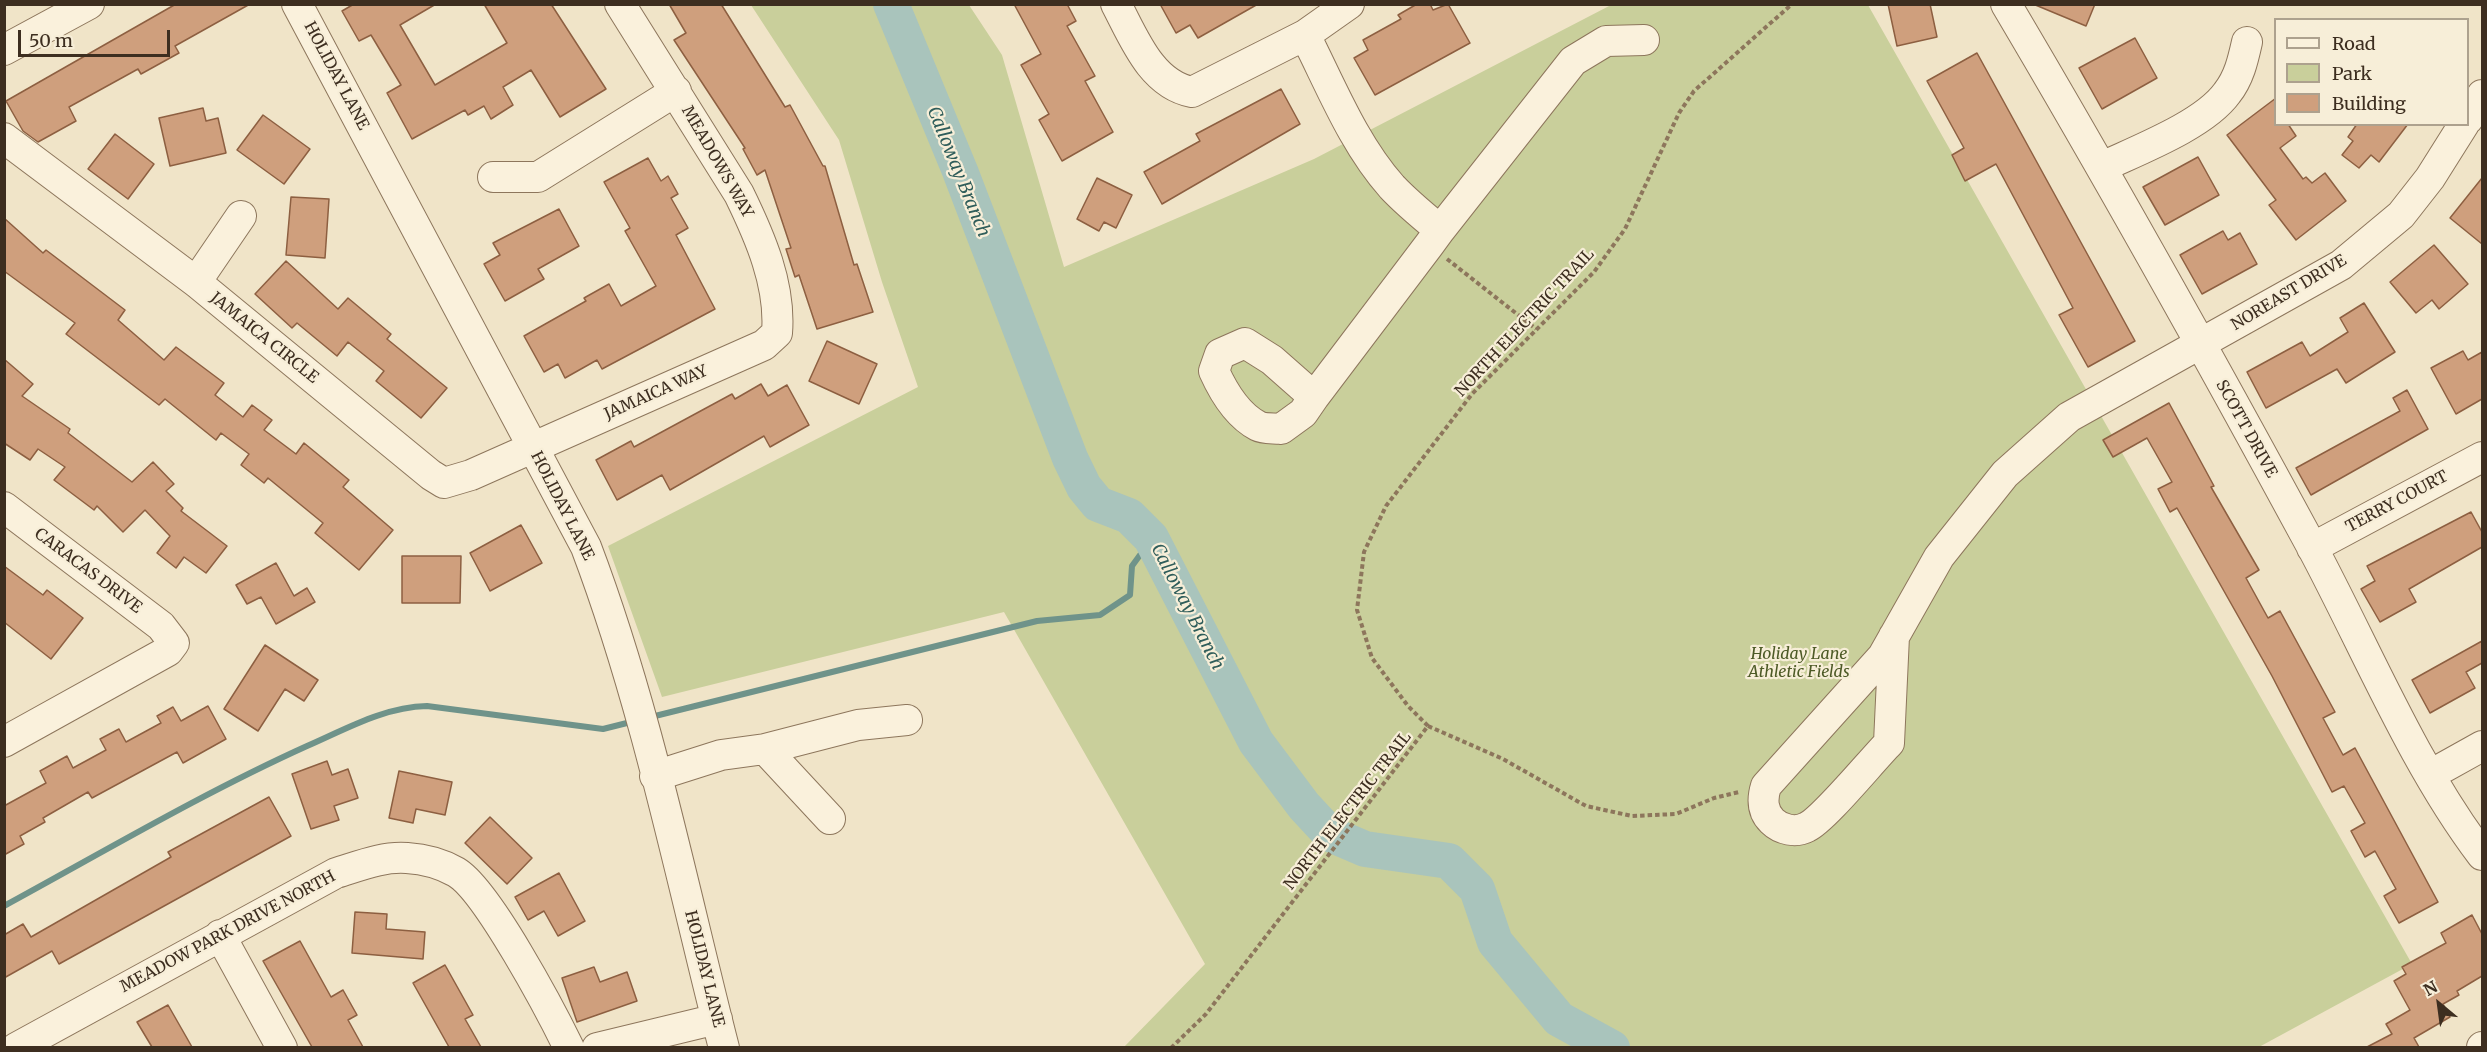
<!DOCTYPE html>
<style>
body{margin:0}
#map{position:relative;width:2487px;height:1052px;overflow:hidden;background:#f0e4c8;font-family:Merriweather,serif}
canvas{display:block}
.frame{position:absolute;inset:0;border:6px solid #3d2e20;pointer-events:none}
.legend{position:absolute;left:2274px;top:18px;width:195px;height:108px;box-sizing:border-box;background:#f7eed8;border:2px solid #ada18e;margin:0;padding:8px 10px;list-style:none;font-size:18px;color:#3d2e20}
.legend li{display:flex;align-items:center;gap:12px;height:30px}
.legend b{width:30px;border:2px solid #ada18e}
.north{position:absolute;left:2409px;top:974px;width:60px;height:60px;-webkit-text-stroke:4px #f7eed8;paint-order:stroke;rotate:331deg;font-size:16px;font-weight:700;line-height:24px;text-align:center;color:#3d2e20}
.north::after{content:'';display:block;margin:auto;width:21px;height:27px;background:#3d2e20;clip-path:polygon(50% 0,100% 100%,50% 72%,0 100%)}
.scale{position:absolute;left:18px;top:30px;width:152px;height:27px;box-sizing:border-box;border:3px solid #3d2e20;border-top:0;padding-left:8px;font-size:18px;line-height:21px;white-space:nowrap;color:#3d2e20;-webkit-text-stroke:4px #f7eed8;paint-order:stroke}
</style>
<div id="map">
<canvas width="2487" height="1052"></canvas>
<div class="frame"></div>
<ul class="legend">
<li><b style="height:8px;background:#faf1dc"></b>Road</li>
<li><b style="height:16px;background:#c9cf9b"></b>Park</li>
<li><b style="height:16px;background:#cf9f7d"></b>Building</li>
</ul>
<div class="north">N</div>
<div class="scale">50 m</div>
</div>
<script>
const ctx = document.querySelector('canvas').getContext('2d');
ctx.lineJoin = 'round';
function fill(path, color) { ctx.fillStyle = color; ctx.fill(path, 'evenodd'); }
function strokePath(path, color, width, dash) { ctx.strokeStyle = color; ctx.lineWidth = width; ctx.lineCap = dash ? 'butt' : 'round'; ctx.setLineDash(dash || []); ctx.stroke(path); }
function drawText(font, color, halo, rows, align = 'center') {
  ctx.font = font + ' Merriweather,serif'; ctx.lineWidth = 4.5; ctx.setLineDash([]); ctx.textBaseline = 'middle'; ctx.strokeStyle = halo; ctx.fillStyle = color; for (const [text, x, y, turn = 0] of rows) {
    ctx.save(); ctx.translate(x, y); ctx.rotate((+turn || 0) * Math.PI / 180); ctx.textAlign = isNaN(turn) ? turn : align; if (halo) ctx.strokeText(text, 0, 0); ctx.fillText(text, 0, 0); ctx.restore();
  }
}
fill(new Path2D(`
 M 751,5 L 969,5 L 1002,55 L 1064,267 L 1314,159 L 1611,5 L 1868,5 L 2412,964 L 2259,1047 L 1124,1047 L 1205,964 L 1004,612 L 662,697 L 608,546 L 918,387 L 882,282 L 839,140 Z`), '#c9cf9b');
strokePath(new Path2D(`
 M 651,717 L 1037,621 L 1100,615 L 1130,595 L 1132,566 L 1140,555 L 1154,553 L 1160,555
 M 4,906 C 105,851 203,793 307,746 C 346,729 384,707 427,706 L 603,729 L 635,721`), '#6f938a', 6);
strokePath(new Path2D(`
 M 891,4 L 960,171 L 1070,458 L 1084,487 L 1098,504 L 1129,516 L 1151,538 L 1256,742 L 1304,806 L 1330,834 L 1365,849 L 1449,861 L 1477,889 L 1495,942 L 1559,1019 L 1612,1048`), '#a9c4bc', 36);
const building = new Path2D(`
 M 176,4 L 250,4 L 175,46 L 179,53 L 141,74 L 138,69 L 69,107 L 76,121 L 38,142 L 23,131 L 6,101 Z
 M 354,4 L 436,4 L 400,25 L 435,85 L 507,43 L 484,4 L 551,4 L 606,89 L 560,117 L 531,70 L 503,87 L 513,105 L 491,119 L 484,106 L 468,115 L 465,110 L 412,139 L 387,93 L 401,85 L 371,35 L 359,41 L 342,11 Z
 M 669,4 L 721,4 L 785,107 L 790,105 L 823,166 L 825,166 L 854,265 L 857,264 L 873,312 L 817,329 L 799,275 L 795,277 L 786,249 L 791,248 L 765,170 L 757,175 L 743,149 L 745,148 L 674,40 L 686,33 Z
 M 1014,4 L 1067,4 L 1076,21 L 1067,26 L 1095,76 L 1085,81 L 1113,132 L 1062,161 L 1039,120 L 1049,114 L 1021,65 L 1041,54 Z
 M 1160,4 L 1258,4 L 1198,38 L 1190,25 L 1176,33 Z
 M 1417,4 L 1430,4 L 1433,10 L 1448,4 L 1470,43 L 1375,95 L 1354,58 L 1368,50 L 1363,40 L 1401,19 L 1398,15 Z
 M 1888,4 L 1930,4 L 1937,37 L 1897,46 Z
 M 2033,4 L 2095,4 L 2086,26 Z
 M 2135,38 L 2157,78 L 2102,109 L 2079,68 Z
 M 1977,53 L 2135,341 L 2088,367 L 2059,315 L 2073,308 L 1996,164 L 1965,181 L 1952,155 L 1964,148 L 1927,81 Z
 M 1281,89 L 1300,124 L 1162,204 L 1144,172 L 1200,141 L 1196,134 Z
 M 2276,98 L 2276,124 L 2288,124 L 2296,136 L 2280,148 L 2303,179 L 2306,177 L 2312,183 L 2325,173 L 2346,201 L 2296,240 L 2269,205 L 2276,200 L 2227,135 Z
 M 203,108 L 206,121 L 218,118 L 226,153 L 170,166 L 159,118 Z
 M 263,115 L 310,149 L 284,184 L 237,150 Z
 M 2357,124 L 2408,124 L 2379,162 L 2371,155 L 2359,168 L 2342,155 L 2353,141 L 2348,137 Z
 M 115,134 L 154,164 L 128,199 L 88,169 Z
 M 2198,157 L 2219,195 L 2165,225 L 2143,187 Z
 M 648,158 L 661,181 L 668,176 L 678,194 L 671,198 L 688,228 L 676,235 L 715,309 L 602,369 L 597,360 L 565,378 L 558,364 L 544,372 L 524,336 L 586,301 L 584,298 L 609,284 L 621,306 L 656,286 L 625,231 L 630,228 L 604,182 Z
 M 1097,178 L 1132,195 L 1116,228 L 1104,222 L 1099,231 L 1077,219 Z
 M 2482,178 L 2482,244 L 2450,218 Z
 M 291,197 L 329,199 L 325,258 L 286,255 Z
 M 559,209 L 579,246 L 538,269 L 544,279 L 505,301 L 484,264 L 500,255 L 493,243 Z
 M 4,218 L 43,253 L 46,250 L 125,310 L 118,320 L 164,360 L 176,347 L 224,383 L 215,395 L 243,417 L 252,405 L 272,420 L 264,430 L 296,454 L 304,443 L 349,480 L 343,487 L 393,530 L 359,570 L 315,533 L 323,523 L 268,478 L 264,483 L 241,465 L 249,454 L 221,433 L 216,440 L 165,399 L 159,405 L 66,334 L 75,323 L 4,271 Z
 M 2223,231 L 2228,240 L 2240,233 L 2257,264 L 2202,294 L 2180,255 Z
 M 2434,245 L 2468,284 L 2439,309 L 2432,300 L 2416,313 L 2390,282 Z
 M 286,261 L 338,309 L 348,298 L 391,334 L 387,339 L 447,388 L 421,418 L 376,381 L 384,371 L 348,342 L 337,356 L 297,323 L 292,328 L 255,294 Z
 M 2364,303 L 2395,352 L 2346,383 L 2337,369 L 2266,408 L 2247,372 L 2302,342 L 2310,356 L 2348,332 L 2340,318 Z
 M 827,341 L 877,364 L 859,404 L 809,381 Z
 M 2463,351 L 2468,360 L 2482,352 L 2482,399 L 2456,414 L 2431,368 Z
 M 4,359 L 33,384 L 22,396 L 70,429 L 68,433 L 132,482 L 153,462 L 174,484 L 166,491 L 183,508 L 181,511 L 227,546 L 206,573 L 184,557 L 176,568 L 157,553 L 170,536 L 145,510 L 123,532 L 97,506 L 94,510 L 54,480 L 65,467 L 38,449 L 30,460 L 4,443 Z
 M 761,384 L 768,396 L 787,385 L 809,425 L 770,447 L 764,436 L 670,490 L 662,475 L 617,500 L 596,460 L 631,441 L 634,447 L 732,394 L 735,399 Z
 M 2407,390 L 2428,429 L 2311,495 L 2296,468 L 2400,411 L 2393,398 Z
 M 2169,403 L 2214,486 L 2211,487 L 2259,570 L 2246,578 L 2268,618 L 2280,611 L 2335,712 L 2323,718 L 2343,755 L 2355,748 L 2438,902 L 2399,923 L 2384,896 L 2396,889 L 2375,851 L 2365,857 L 2351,831 L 2365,823 L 2344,786 L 2332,792 L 2272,676 L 2177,508 L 2170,512 L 2158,489 L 2172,482 L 2147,438 L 2113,457 L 2103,440 Z
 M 2471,512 L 2482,532 L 2482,547 L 2409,589 L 2416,602 L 2380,622 L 2361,589 L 2375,581 L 2367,566 Z
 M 521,525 L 542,563 L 490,591 L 470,553 Z
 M 402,556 L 461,556 L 460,603 L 402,603 Z
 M 276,563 L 294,596 L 307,588 L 315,602 L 276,624 L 261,597 L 247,604 L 236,585 Z
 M 4,566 L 43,595 L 47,590 L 83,618 L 51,659 L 4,622 Z
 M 2482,641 L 2482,663 L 2466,672 L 2475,688 L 2430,713 L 2412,680 Z
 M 265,645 L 318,680 L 304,701 L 285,689 L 258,731 L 224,709 Z
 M 208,706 L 226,739 L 183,763 L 177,752 L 92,798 L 88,792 L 43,818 L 45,822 L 20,836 L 24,844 L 4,855 L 4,806 L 46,783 L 40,771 L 67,756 L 73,768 L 106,750 L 100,739 L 119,729 L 126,742 L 161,723 L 157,716 L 173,707 L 181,721 Z
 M 327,761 L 332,775 L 348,769 L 358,798 L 334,806 L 339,820 L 311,829 L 292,774 Z
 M 399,771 L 452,782 L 445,815 L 416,809 L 413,823 L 389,818 Z
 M 269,797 L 291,836 L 59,964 L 52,951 L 4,978 L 4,935 L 23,924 L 31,937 L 171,857 L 168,852 Z
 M 490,817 L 532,858 L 507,884 L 465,843 Z
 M 559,873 L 585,921 L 558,936 L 544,911 L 528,920 L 515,897 Z
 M 355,912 L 387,914 L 386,929 L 425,932 L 423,959 L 352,953 Z
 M 2472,915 L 2482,934 L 2482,976 L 2457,991 L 2459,995 L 2443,1004 L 2450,1017 L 2414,1038 L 2419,1047 L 2367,1047 L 2392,1034 L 2386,1024 L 2410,1010 L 2394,981 L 2406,974 L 2402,967 L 2446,943 L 2441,933 Z
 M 300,941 L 331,997 L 343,990 L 357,1015 L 348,1020 L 363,1047 L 312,1047 L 263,961 Z
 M 445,965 L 473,1015 L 465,1019 L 481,1047 L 449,1047 L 413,983 Z
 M 594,967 L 600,982 L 627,972 L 637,1001 L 577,1022 L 562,978 Z
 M 168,1005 L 192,1047 L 152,1047 L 137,1022 Z`);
fill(building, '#cf9f7d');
strokePath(building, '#8d5f41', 1.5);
const minor = new Path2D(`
 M 297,4 L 586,547 C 647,708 681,880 724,1048
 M 1116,4 C 1134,38 1151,84 1192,92 L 1305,35 L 1349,4
 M 2006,4 C 2112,183 2213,364 2312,547 C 2366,648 2413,764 2482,855
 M 1305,35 C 1331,86 1353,143 1392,187 C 1407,203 1423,216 1440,230
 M 4,50 L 89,4
 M 2468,119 L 2482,95
 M 4,138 L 196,282 L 431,475 L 444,483 L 471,475 L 764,345 L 777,333 C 781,285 760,237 739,194 L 620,4
 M 2102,167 C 2138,150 2204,125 2227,93 C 2239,78 2243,60 2247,42
 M 493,177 L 538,177 L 676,91
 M 196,282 L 241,216
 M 1314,397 L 1272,360 L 1245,343 L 1220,354 L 1214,371 C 1223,391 1237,415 1258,426 C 1264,429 1274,428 1281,429 L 1303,413 L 1314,397 L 1429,245 L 1440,230 L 1573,61 L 1606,41 L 1644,40
 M 4,507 L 161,626 L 174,643 L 168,651 L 4,742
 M 2312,548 L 2482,457
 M 1894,636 L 1889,743 C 1872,760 1824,819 1807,827 C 1796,833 1781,830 1772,821 C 1762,811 1762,799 1766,786 L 1883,656 L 1939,557 L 2005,474 L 2069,417 L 2341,265 L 2401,215 L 2430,178 L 2464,124
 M 765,749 L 858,725 L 907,720
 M 2430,775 L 2482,746
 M 655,776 L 721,755 L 765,749 L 830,819
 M 220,935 L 282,1048
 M 16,1048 L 336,873 C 359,866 383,856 407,858 C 423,859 442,864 456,872 C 487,890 551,1011 569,1048
 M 597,1048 L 717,1019
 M 2482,1048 L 2482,1047`);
strokePath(minor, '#8d765c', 32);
strokePath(new Path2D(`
 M 1447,259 L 1536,329
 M 1428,726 L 1503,759 L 1586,806 L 1632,816 L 1676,814 L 1714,798 L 1739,792
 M 1171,1048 L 1206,1014 L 1428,726 L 1408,706 L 1372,658 L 1357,610 L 1364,552 L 1386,506 L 1472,394 L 1594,272 L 1625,229 L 1679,113 L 1694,91 L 1792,4`), '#8d765c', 4, [4.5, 3]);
strokePath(minor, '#faf1dc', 30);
drawText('16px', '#3d2e20', '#f7eed8', [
 ["HOLIDAY LANE",336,76,62],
 ["MEADOWS WAY",717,162,60],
 ["NOREAST DRIVE",2289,293,-31],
 ["NORTH ELECTRIC TRAIL",1525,323,-47],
 ["JAMAICA CIRCLE",264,338,39],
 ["JAMAICA WAY",656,393,-24],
 ["SCOTT DRIVE",2246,429,61],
 ["TERRY COURT",2397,502,-28],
 ["HOLIDAY LANE",562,506,63],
 ["CARACAS DRIVE",88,571,37],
 ["NORTH ELECTRIC TRAIL",1348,811,-52],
 ["MEADOW PARK DRIVE NORTH",228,932,-28],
 ["HOLIDAY LANE",704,969,76]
]);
drawText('italic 16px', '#4d5a26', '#f7eed8', [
 ["Holiday Lane",1799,654],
 ["Athletic Fields",1799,672]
]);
drawText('italic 18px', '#2f5d5a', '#f7eed8', [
 ["Calloway Branch",958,172,68],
 ["Calloway Branch",1187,607,63]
]);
</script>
